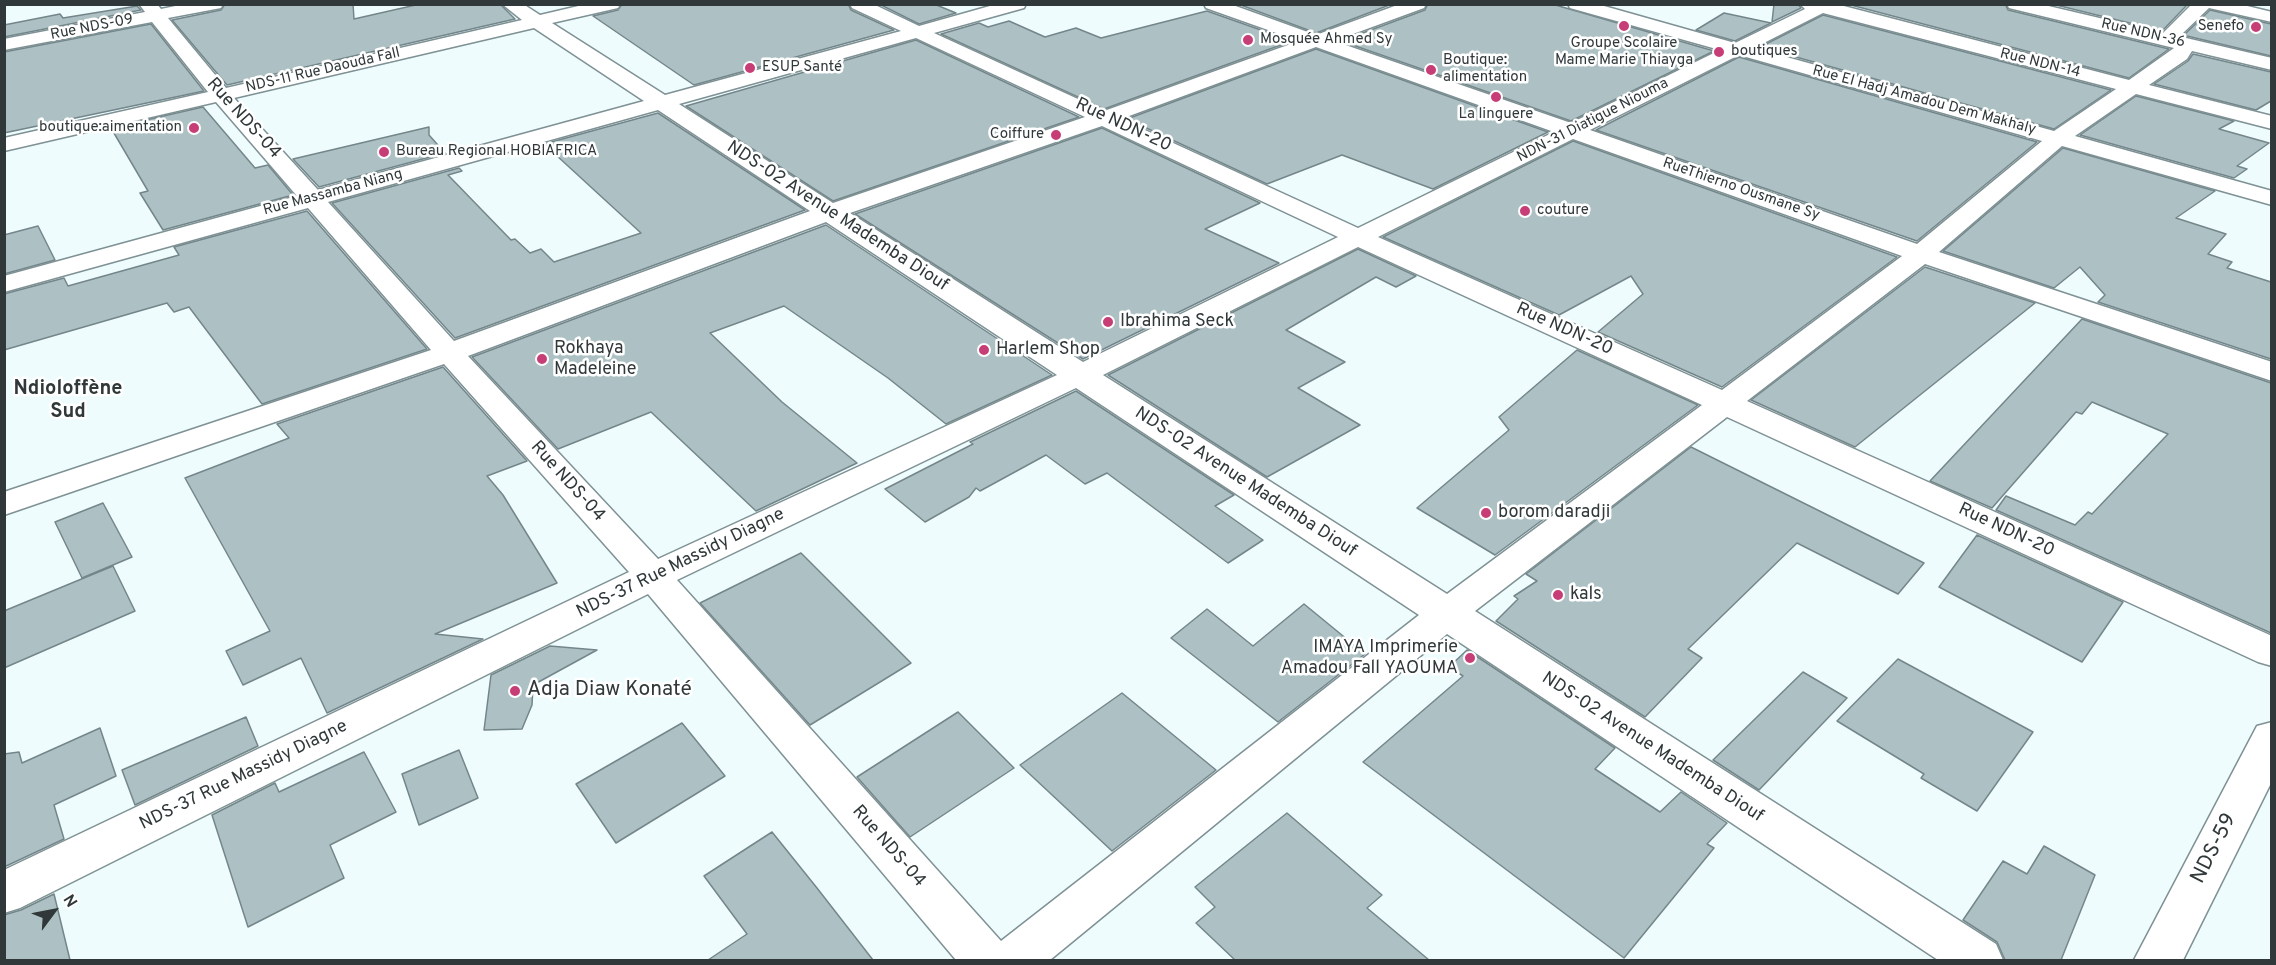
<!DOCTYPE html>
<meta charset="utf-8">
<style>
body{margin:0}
#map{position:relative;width:2276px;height:965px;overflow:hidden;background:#effcfe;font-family:Overpass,sans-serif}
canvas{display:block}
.frame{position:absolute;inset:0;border:6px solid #303839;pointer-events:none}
.north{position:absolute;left:24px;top:881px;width:60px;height:60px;-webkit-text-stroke:4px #fff;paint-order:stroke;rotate:58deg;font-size:16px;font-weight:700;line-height:24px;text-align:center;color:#303839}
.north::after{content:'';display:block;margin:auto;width:21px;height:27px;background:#303839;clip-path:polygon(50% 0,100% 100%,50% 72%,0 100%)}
</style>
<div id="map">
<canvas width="2276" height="965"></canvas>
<div class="frame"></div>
<div class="north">N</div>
</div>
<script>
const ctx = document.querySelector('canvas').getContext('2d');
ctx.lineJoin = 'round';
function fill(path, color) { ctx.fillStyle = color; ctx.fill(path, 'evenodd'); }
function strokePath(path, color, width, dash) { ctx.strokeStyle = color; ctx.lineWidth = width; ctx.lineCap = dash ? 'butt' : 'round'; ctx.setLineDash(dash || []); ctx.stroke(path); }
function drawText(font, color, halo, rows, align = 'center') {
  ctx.font = font + ' Overpass,sans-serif'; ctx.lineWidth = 5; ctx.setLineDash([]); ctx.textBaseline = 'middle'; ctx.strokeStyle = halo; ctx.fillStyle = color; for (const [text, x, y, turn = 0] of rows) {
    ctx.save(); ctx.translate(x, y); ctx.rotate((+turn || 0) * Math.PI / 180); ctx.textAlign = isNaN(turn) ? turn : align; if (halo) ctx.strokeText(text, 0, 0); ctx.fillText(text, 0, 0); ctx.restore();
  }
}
const building = new Path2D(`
 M 225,4 L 353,4 L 354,19 L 420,4 L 500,4 L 515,19 L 227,85 L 172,20 L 221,10 Z
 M 622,4 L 848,4 L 851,10 L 894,30 L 694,85 L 593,16 L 618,10 Z
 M 879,4 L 934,4 L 956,13 L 919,24 Z
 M 1238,4 L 1392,4 L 1316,33 Z
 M 1428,4 L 1552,4 L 1714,51 L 1571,121 L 1341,41 L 1425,10 Z
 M 1774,4 L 1798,4 L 1801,8 L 1772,22 Z
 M 1847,4 L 2005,4 L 2008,10 L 2169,49 L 2129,78 Z
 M 2052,4 L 2188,4 L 2162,31 Z
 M 137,6 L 141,10 L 4,37 L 4,25 L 60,14 L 63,18 Z
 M 2210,10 L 2271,24 L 2271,56 L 2187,36 L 2185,34 Z
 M 1207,11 L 1292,41 L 1104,109 L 941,34 L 979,23 L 988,27 L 1009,21 L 1045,37 L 1076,28 L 1101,38 Z
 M 1724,13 L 1771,23 L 1735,41 L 1696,30 Z
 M 1823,15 L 2111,90 L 2054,129 L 1760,47 Z
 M 151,24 L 204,91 L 4,133 L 4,52 Z
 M 916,40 L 1079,117 L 833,201 L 686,106 Z
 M 1316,49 L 1548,132 L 1433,189 L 1342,155 L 1267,184 L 1127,119 Z
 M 2193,54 L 2271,72 L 2271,101 L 2256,110 L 2154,84 L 2188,61 Z
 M 1739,57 L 2037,142 L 1917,241 L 1596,130 Z
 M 2136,96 L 2234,121 L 2219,129 L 2269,143 L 2237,166 L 2247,169 L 2234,178 L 2080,135 Z
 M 203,107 L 255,168 L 268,165 L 293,195 L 163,230 L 140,193 L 148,191 L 111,128 Z
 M 658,113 L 805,210 L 455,338 L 332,203 L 459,168 L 462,171 L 448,175 L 511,240 L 515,239 L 530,253 L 541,249 L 554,262 L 641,233 L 544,144 Z
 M 429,127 L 429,135 L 445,153 L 319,187 L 293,159 Z
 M 1102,128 L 1260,203 L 1205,229 L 1279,263 L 1083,359 L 855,214 Z
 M 1573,141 L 1897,257 L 1722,387 L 1598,332 L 1643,294 L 1631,276 L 1559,315 L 1383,237 Z
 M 2063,148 L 2215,191 L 2176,218 L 2226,234 L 2208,254 L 2232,262 L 2227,268 L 2271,282 L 2271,359 L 2098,302 L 2105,295 L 2080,267 L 2054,288 L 1943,251 Z
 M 307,211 L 427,349 L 262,404 L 189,307 L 174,312 L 167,303 L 4,350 L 4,294 L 64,278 L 68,286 L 179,255 L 174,247 Z
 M 826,225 L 1052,375 L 946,424 L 888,378 L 784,306 L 710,333 L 782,402 L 857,463 L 756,511 L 651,412 L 558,449 L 472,357 Z
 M 38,226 L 55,260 L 4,274 L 4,235 Z
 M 1358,249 L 1416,276 L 1396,287 L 1376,277 L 1286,330 L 1345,362 L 1298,388 L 1360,425 L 1267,477 L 1108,375 Z
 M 1925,267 L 2035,303 L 1855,447 L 1751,400 Z
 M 2082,319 L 2271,383 L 2271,633 L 1996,510 L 2006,496 L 2075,525 L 2088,512 L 2092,514 L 2168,434 L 2092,402 L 2082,414 L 2076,412 L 1992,508 L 1930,481 Z
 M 1577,350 L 1698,405 L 1495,555 L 1417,508 L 1509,430 L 1499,417 Z
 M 443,367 L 527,461 L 487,476 L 503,495 L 557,583 L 435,634 L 483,639 L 327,713 L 301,658 L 243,685 L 226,651 L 270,631 L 185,478 L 289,438 L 277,424 Z
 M 1076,391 L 1234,495 L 1215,506 L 1263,540 L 1228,563 L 1107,473 L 1085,484 L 1046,455 L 980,491 L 976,488 L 969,497 L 925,522 L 885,489 L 973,444 L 970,442 Z
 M 1691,447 L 1924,563 L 1898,594 L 1797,543 L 1688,649 L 1702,658 L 1645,717 L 1496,621 L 1518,599 L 1514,596 L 1537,581 L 1526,574 Z
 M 103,503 L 132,557 L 82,578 L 55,522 Z
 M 1977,535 L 2123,602 L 2082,662 L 1939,587 Z
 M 801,553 L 911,663 L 810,725 L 700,603 Z
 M 113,566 L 135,611 L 4,668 L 4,611 Z
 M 1304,604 L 1365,654 L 1278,722 L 1171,638 L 1207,609 L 1253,646 Z
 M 550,646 L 597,650 L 533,685 L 532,705 L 522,729 L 484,730 L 491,675 Z
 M 1467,650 L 1615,748 L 1595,769 L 1660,812 L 1681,792 L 1727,823 L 1707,844 L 1714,848 L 1624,958 L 1363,762 L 1463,676 L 1449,667 Z
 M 1898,659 L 2033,732 L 1977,811 L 1921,778 L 1924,774 L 1837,721 Z
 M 1803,672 L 1847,698 L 1759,790 L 1713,760 Z
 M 1122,693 L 1216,770 L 1112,851 L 1020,765 Z
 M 958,712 L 1014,768 L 910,837 L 857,777 Z
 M 246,717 L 258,746 L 135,805 L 122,770 Z
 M 682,723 L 725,776 L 616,843 L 576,784 Z
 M 100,728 L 116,776 L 54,805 L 64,839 L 4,867 L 4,754 L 19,752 L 22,763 Z
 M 459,750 L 478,798 L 419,825 L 402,774 Z
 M 364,752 L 396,812 L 330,845 L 344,878 L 248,927 L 212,815 L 275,783 L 279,792 Z
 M 1287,813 L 1382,895 L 1367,908 L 1429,960 L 1235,960 L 1196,923 L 1215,907 L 1195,887 Z
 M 772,832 L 817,888 L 873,960 L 708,960 L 747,934 L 704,876 Z
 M 2044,846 L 2095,875 L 2061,960 L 2005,960 L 1997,942 L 1963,920 L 2003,861 L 2027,874 Z
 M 54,894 L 70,960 L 4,960 L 4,915 L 21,910 Z`);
fill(building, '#adc1c4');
strokePath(building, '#74868a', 1.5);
const minor = new Path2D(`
 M 139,4 L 157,4 L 161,9 L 185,4 L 223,4 L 221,8 L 168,18 L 226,88 L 522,20 L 502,4 L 523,4 L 540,15 L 587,4 L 620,4 L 618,8 L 552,23 L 665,95 L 901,31 L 852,8 L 850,4 L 873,4 L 919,26 L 997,4 L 1026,4 L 1024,8 L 934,33 L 1104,111 L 1299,41 L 1206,8 L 1204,4 L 1230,4 L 1316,35 L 1400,4 L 1426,4 L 1424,8 L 1334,41 L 1571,123 L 1720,50 L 1570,8 L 1568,4 L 1597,4 L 1735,43 L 1805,9 L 1800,4 L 1836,4 L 2129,80 L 2174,48 L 2009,8 L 2007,4 L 2040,4 L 2163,33 L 2192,4 L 2239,4 L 2272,12 L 2272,22 L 2209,8 L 2182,34 L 2186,38 L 2272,58 L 2272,70 L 2192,51 L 2187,59 L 2149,85 L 2272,116 L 2272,129 L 2136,94 L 2075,136 L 2272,191 L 2272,205 L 2062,146 L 1939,252 L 2272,362 L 2272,381 L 1925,264 L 1747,401 L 2272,636 L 2272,666 L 2258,662 L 1727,417 L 1475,611 L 1996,944 L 2003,960 L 1938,960 L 1447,634 L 1050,960 L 956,960 L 648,594 L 20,908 L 4,913 L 4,870 L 629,572 L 444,364 L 4,515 L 4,492 L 431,350 L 308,208 L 4,292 L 4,276 L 297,196 L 216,102 L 4,151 L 4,138 L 208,92 L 152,22 L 4,50 L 4,39 L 145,12 ZM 1823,13 L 2116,89 L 2054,131 L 1754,48 ZM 534,28 L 644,101 L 318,190 L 234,98 ZM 916,38 L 1085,117 L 833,203 L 679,104 ZM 1316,47 L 1554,132 L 1358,228 L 1121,119 ZM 1739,55 L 2042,141 L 1917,244 L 1590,130 ZM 658,110 L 810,211 L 454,341 L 328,202 ZM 1102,126 L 1338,237 L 1083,362 L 850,213 ZM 1573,139 L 1902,256 L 1722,390 L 1378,237 ZM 826,222 L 1057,375 L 658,559 L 468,356 ZM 1358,247 L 1702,405 L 1447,594 L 1103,375 ZM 1076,388 L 1419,615 L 1001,941 L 677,580 Z
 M 2272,722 L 2272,781 L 2183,960 L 2134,960 L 2257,726 Z`);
strokePath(minor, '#7e9194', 3);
fill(minor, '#fff');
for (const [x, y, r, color] of [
 [1624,26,6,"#c73d76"],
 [2256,27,6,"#c73d76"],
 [1248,40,6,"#c73d76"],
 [1719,52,6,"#c73d76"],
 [750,68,6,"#c73d76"],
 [1431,70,6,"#c73d76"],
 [1496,97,6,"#c73d76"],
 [194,128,6,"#c73d76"],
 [1056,135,6,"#c73d76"],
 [384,152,6,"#c73d76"],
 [1525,211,6,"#c73d76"],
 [1108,322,6,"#c73d76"],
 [984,350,6,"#c73d76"],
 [542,359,6,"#c73d76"],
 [1486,513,6,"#c73d76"],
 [1558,595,6,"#c73d76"],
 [1470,658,6,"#c73d76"],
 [515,691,6,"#c73d76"]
]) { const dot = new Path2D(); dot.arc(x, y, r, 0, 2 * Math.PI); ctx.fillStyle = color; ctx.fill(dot); strokePath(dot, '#fff', 2); }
drawText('15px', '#303839', '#fff', [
 ["Senefo",2244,27,"right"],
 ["Mosquée Ahmed Sy",1260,40],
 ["Groupe Scolaire",1624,44,"center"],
 ["Mame Marie Thiayga",1624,61,"center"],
 ["boutiques",1731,52],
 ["Boutique:",1443,61],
 ["alimentation",1443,78],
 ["ESUP Santé",762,68],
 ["La linguere",1496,115,"center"],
 ["boutique:aimentation",182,128,"right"],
 ["Coiffure",1044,135,"right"],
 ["Bureau Regional HOBIAFRICA",396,152],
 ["couture",1537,211]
], 'left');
drawText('15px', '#303839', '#fff', [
 ["Rue NDS-09",92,28,-11],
 ["Rue NDN-36",2143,34,13],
 ["Rue NDN-14",2040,64,14],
 ["NDS-11 Rue Daouda Fall",323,71,-13],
 ["Rue El Hadj Amadou Dem Makhaly",1924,101,15],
 ["NDN-31 Diatigue Niouma",1593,121,-27],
 ["RueThierno Ousmane Sy",1741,190,19],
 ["Rue Massamba Niang",333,193,-15]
]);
drawText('18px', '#303839', '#fff', [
 ["Rue NDS-04",243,119,48],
 ["Rue NDN-20",1123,126,25],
 ["NDS-02 Avenue Mademba Diouf",837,217,33],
 ["Rue NDN-20",1564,330,24],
 ["Rue NDS-04",567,482,48],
 ["NDS-02 Avenue Mademba Diouf",1245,483,33],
 ["Rue NDN-20",2006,531,25],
 ["NDS-37 Rue Massidy Diagne",681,564,-26],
 ["NDS-02 Avenue Mademba Diouf",1652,748,33],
 ["NDS-37 Rue Massidy Diagne",244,776,-26],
 ["Rue NDS-04",888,847,49]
]);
drawText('18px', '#303839', '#fff', [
 ["Ibrahima Seck",1120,322],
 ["Rokhaya",554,349],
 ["Madeleine",554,370],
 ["Harlem Shop",996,350],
 ["borom daradji",1498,513],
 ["kals",1570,595],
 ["IMAYA Imprimerie",1458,648,"right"],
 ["Amadou Fall YAOUMA",1458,669,"right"]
], 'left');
drawText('bold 20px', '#303839', '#fff', [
 ["Ndioloffène",68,390],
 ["Sud",68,413]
]);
drawText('21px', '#303839', '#fff', [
 ["Adja Diaw Konaté",527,691]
], 'left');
drawText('21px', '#303839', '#fff', [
 ["NDS-59",2215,849,-63]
]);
</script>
